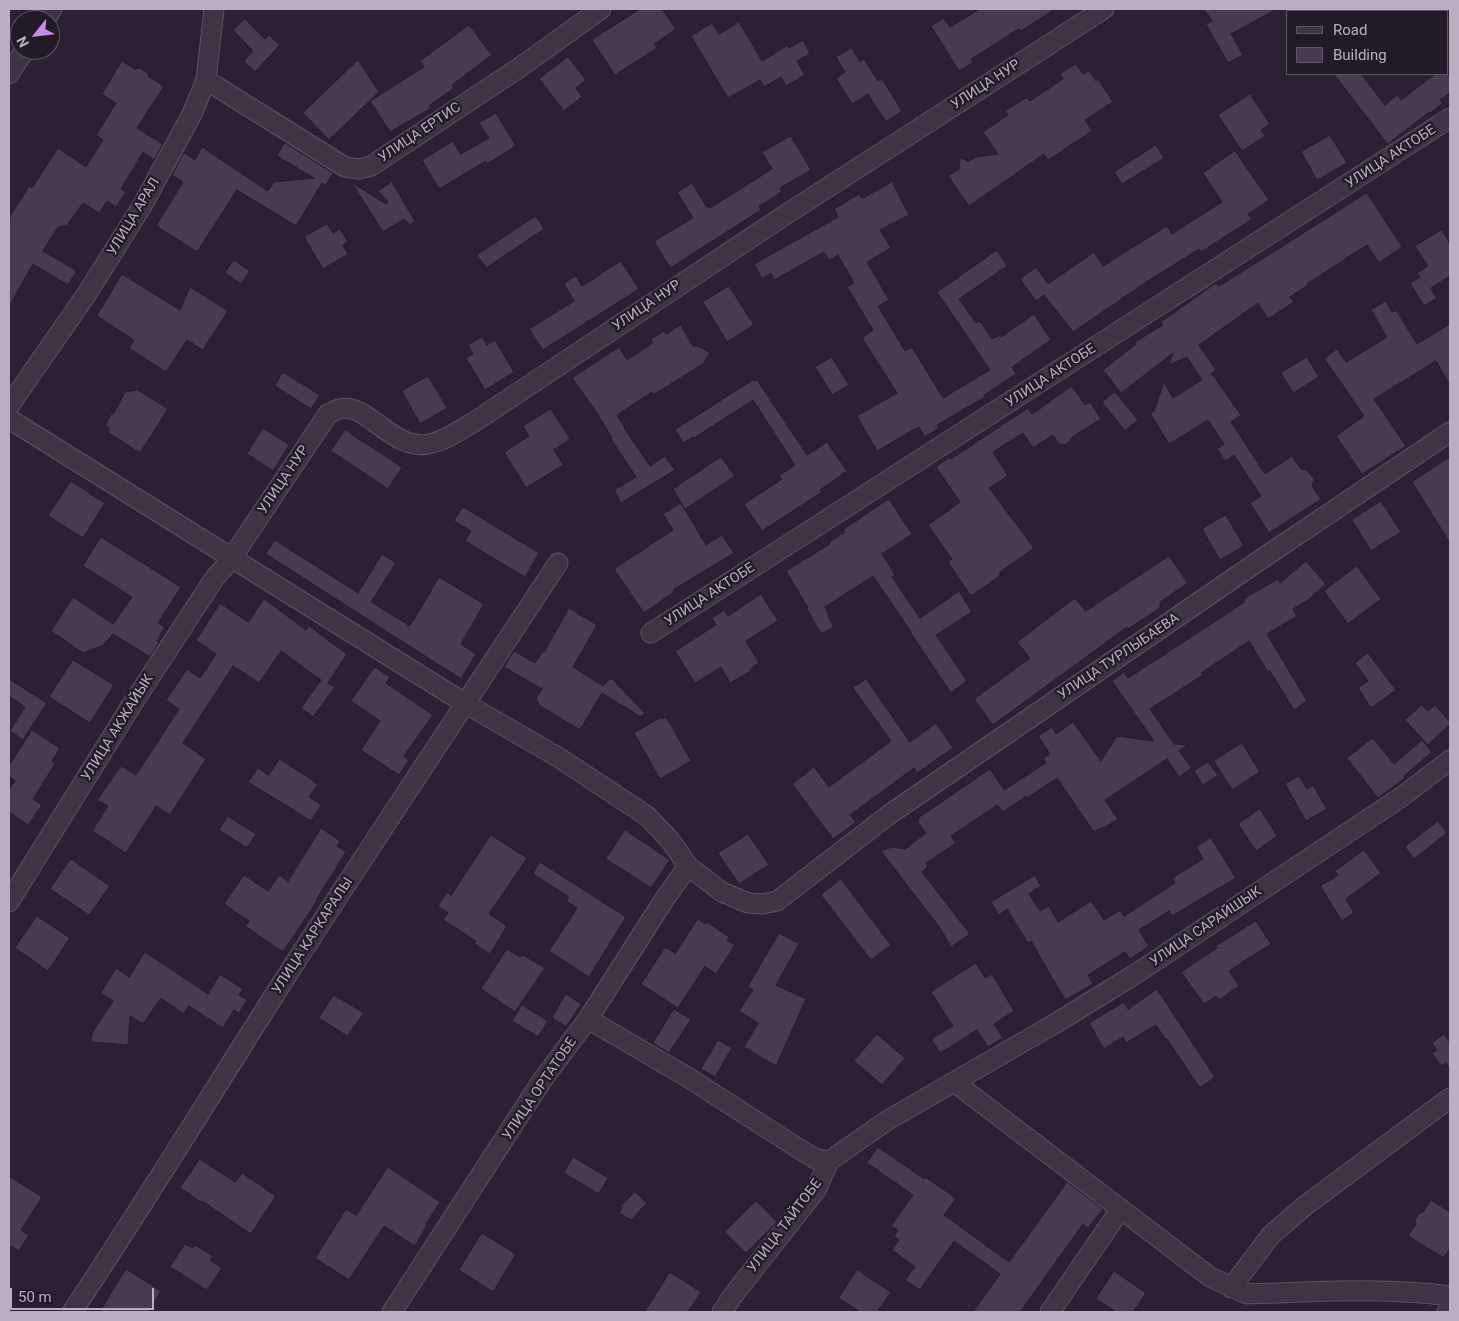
<!DOCTYPE html>
<meta charset="utf-8">
<style>
body{margin:0}
#map{position:relative;width:1459px;height:1321px;overflow:hidden;background:#2c2133;font-family:Roboto,sans-serif}
canvas{display:block}
.frame{position:absolute;inset:0;border:10px solid #bbaec1;pointer-events:none}
.legend{position:absolute;left:1286px;top:10px;width:162px;height:65px;box-sizing:border-box;background:#231a28;border:1px solid #605565;margin:0;padding:6px 9px;list-style:none;font-size:15px;color:#bbaec1}
.legend li{display:flex;align-items:center;gap:10px;height:25px}
.legend b{width:25px;border:1px solid #605565}
.north{position:absolute;left:10px;top:10px;width:50px;height:50px;box-sizing:border-box;background:#231a28;border:1px solid #605565;border-radius:50%;rotate:241deg;font-size:14px;font-weight:700;line-height:20px;text-align:center;color:#bbaec1}
.north::after{content:'';display:block;margin:auto;width:18px;height:22px;background:#ca8aea;clip-path:polygon(50% 0,100% 100%,50% 72%,0 100%)}
.scale{position:absolute;left:10px;top:1288px;width:144px;height:22px;box-sizing:border-box;border:2px solid #bbaec1;border-top:0;padding-left:6px;font-size:15px;line-height:18px;white-space:nowrap;color:#bbaec1;-webkit-text-stroke:4px #231a28;paint-order:stroke}
</style>
<div id="map">
<canvas width="1459" height="1321"></canvas>
<div class="frame"></div>
<ul class="legend">
<li><b style="height:6px;background:#3e3444"></b>Road</li>
<li><b style="height:14px;background:#483b50"></b>Building</li>
</ul>
<div class="north">N</div>
<div class="scale">50 m</div>
</div>
<script>
const ctx = document.querySelector('canvas').getContext('2d');
ctx.lineJoin = 'round';
function fill(path, color) { ctx.fillStyle = color; ctx.fill(path, 'evenodd'); }
function strokePath(path, color, width, dash) { ctx.strokeStyle = color; ctx.lineWidth = width; ctx.lineCap = dash ? 'butt' : 'round'; ctx.setLineDash(dash || []); ctx.stroke(path); }
function drawText(font, color, halo, rows, align = 'center') {
  ctx.font = font + ' Roboto,sans-serif'; ctx.lineWidth = 4.5; ctx.setLineDash([]); ctx.textBaseline = 'middle'; ctx.strokeStyle = halo; ctx.fillStyle = color; for (const [text, x, y, turn = 0] of rows) {
    ctx.save(); ctx.translate(x, y); ctx.rotate((+turn || 0) * Math.PI / 180); ctx.textAlign = isNaN(turn) ? turn : align; if (halo) ctx.strokeText(text, 0, 0); ctx.fillText(text, 0, 0); ctx.restore();
  }
}
const building = new Path2D(`
 M 640,9 L 662,9 L 676,29 L 654,44 L 657,48 L 615,75 L 592,40 Z
 M 980,9 L 1055,9 L 1021,31 L 1019,29 L 971,59 L 973,63 L 959,71 L 931,26 L 944,18 L 950,27 Z
 M 1204,9 L 1277,9 L 1231,34 L 1243,55 L 1228,63 L 1206,24 L 1212,21 Z
 M 245,19 L 265,39 L 269,35 L 280,45 L 255,72 L 244,61 L 253,51 L 233,30 Z
 M 739,22 L 762,61 L 788,45 L 789,48 L 803,40 L 810,54 L 797,61 L 805,75 L 786,86 L 781,77 L 764,87 L 760,80 L 728,98 L 691,36 L 712,23 L 719,34 Z
 M 469,25 L 492,55 L 452,85 L 454,88 L 429,106 L 431,108 L 390,132 L 370,101 L 424,67 L 420,61 Z
 M 852,48 L 860,62 L 864,59 L 878,81 L 882,79 L 902,111 L 886,122 L 868,94 L 852,104 L 836,78 L 845,72 L 836,57 Z
 M 568,57 L 586,80 L 576,88 L 582,97 L 564,111 L 539,79 Z
 M 358,60 L 379,92 L 329,140 L 303,113 Z
 M 122,61 L 135,69 L 140,68 L 148,73 L 149,77 L 164,86 L 137,128 L 163,144 L 154,160 L 143,152 L 121,189 L 126,192 L 116,207 L 107,201 L 99,213 L 83,203 L 67,225 L 58,227 L 43,251 L 77,271 L 68,285 L 33,264 L 9,307 L 9,218 L 29,186 L 32,188 L 58,148 L 86,167 L 103,140 L 96,135 L 116,103 L 102,94 Z
 M 1076,64 L 1083,74 L 1089,70 L 1096,81 L 1098,79 L 1113,102 L 1085,120 L 1092,131 L 1048,160 L 1044,154 L 969,206 L 948,176 L 959,169 L 960,158 L 969,161 L 976,157 L 998,154 L 983,132 L 1008,115 L 1005,111 L 1027,97 L 1030,101 L 1063,79 L 1060,74 Z
 M 1334,74 L 1361,74 L 1385,105 L 1397,95 L 1401,100 L 1435,74 L 1450,74 L 1450,93 L 1440,100 L 1443,103 L 1430,113 L 1429,112 L 1388,144 Z
 M 1250,94 L 1270,124 L 1261,130 L 1265,136 L 1242,151 L 1218,115 Z
 M 496,113 L 516,146 L 487,164 L 486,161 L 439,189 L 422,160 L 453,141 L 461,154 L 489,138 L 479,123 Z
 M 1330,135 L 1347,163 L 1317,180 L 1301,152 Z
 M 791,136 L 811,170 L 780,188 L 782,192 L 759,206 L 761,210 L 670,268 L 654,241 L 693,218 L 677,192 L 692,183 L 707,207 L 708,206 L 710,208 L 772,169 L 762,152 Z
 M 285,143 L 333,173 L 326,185 L 322,183 L 296,226 L 237,190 L 197,252 L 156,226 L 183,182 L 172,175 L 182,156 L 185,153 L 195,160 L 202,147 L 268,191 L 274,182 L 314,178 L 277,156 Z
 M 1156,145 L 1164,158 L 1122,184 L 1114,172 Z
 M 1235,151 L 1269,200 L 1248,214 L 1252,219 L 1201,252 L 1199,249 L 1151,279 L 1073,332 L 1044,295 L 1036,301 L 1020,279 L 1036,267 L 1048,284 L 1094,252 L 1103,266 L 1167,226 L 1172,234 L 1222,202 L 1203,173 Z
 M 392,182 L 415,221 L 410,225 L 404,219 L 383,232 L 352,183 L 386,204 L 388,202 L 378,191 Z
 M 892,182 L 909,215 L 880,230 L 891,248 L 867,262 L 889,300 L 878,306 L 905,351 L 912,347 L 943,398 L 990,370 L 937,292 L 997,250 L 1007,266 L 959,299 L 976,323 L 980,321 L 992,339 L 1000,335 L 1001,337 L 1034,314 L 1051,340 L 1012,367 L 1016,374 L 984,395 L 985,397 L 937,425 L 939,428 L 925,437 L 919,427 L 877,451 L 857,416 L 897,393 L 862,338 L 873,330 L 847,287 L 854,283 L 838,255 L 829,260 L 824,252 L 774,280 L 771,273 L 762,279 L 754,264 L 838,217 L 834,209 L 859,194 L 862,198 Z
 M 1367,193 L 1402,247 L 1379,263 L 1367,245 L 1307,284 L 1308,285 L 1290,297 L 1294,302 L 1268,319 L 1258,303 L 1199,345 L 1216,370 L 1210,375 L 1212,374 L 1241,415 L 1231,422 L 1265,474 L 1292,456 L 1301,469 L 1307,470 L 1314,479 L 1312,486 L 1321,499 L 1269,533 L 1250,503 L 1261,496 L 1234,455 L 1225,461 L 1217,449 L 1224,444 L 1208,420 L 1169,444 L 1150,413 L 1154,411 L 1164,382 L 1173,398 L 1202,380 L 1187,357 L 1169,365 L 1173,353 L 1121,393 L 1103,370 L 1136,344 L 1135,342 L 1163,325 L 1161,322 L 1216,283 L 1219,286 Z
 M 536,216 L 544,229 L 486,268 L 477,255 Z
 M 327,224 L 333,233 L 340,229 L 348,242 L 343,245 L 348,254 L 323,269 L 304,237 Z
 M 1442,230 L 1450,244 L 1450,276 L 1431,288 L 1437,298 L 1424,306 L 1410,283 L 1420,277 L 1417,273 L 1428,266 L 1415,246 Z
 M 234,260 L 250,271 L 241,284 L 225,273 Z
 M 621,261 L 639,289 L 543,350 L 529,329 L 574,301 L 564,283 L 576,276 L 582,286 Z
 M 122,274 L 180,310 L 190,287 L 228,311 L 203,350 L 187,340 L 166,372 L 129,348 L 134,340 L 97,316 Z
 M 729,286 L 754,325 L 727,342 L 703,302 Z
 M 1386,301 L 1392,312 L 1396,310 L 1417,344 L 1450,324 L 1450,386 L 1436,361 L 1374,399 L 1406,446 L 1362,474 L 1336,436 L 1364,416 L 1324,358 L 1337,349 L 1346,362 L 1387,337 L 1371,310 Z
 M 681,325 L 693,346 L 698,346 L 710,353 L 703,364 L 653,395 L 652,392 L 617,415 L 625,428 L 624,428 L 650,466 L 665,456 L 675,470 L 621,503 L 614,490 L 636,477 L 611,439 L 612,438 L 597,413 L 572,378 L 619,347 L 627,360 L 653,343 L 651,339 L 664,331 L 666,334 Z
 M 482,337 L 487,345 L 495,340 L 514,372 L 485,390 L 466,358 L 473,354 L 468,345 Z
 M 832,357 L 849,385 L 832,395 L 815,367 Z
 M 1307,357 L 1319,377 L 1293,393 L 1281,373 Z
 M 283,372 L 320,395 L 311,409 L 275,386 Z
 M 428,376 L 447,408 L 420,424 L 402,391 Z
 M 753,380 L 754,381 L 757,380 L 807,455 L 827,442 L 847,471 L 820,490 L 822,492 L 762,531 L 744,504 L 782,479 L 779,476 L 795,465 L 753,400 L 694,438 L 693,437 L 683,443 L 675,430 Z
 M 1072,386 L 1085,405 L 1090,402 L 1101,419 L 1074,436 L 1066,445 L 1059,444 L 1053,435 L 1033,448 L 1023,433 L 993,452 L 1008,476 L 989,488 L 1034,548 L 999,573 L 1001,575 L 971,596 L 948,562 L 952,559 L 928,525 L 960,502 L 936,467 L 950,457 L 951,459 L 1028,408 L 1032,414 Z
 M 138,390 L 168,409 L 140,453 L 109,433 L 109,428 L 105,425 L 111,414 L 114,413 L 125,392 Z
 M 1115,392 L 1138,420 L 1125,431 L 1102,402 Z
 M 551,409 L 570,439 L 554,450 L 563,465 L 526,488 L 504,452 L 529,436 L 523,426 Z
 M 263,428 L 289,445 L 273,471 L 247,454 Z
 M 345,430 L 402,467 L 388,489 L 331,451 Z
 M 721,457 L 735,476 L 685,509 L 673,489 Z
 M 1450,457 L 1450,543 L 1412,482 Z
 M 71,481 L 105,503 L 83,538 L 48,516 Z
 M 889,499 L 912,534 L 882,554 L 895,575 L 892,577 L 920,618 L 959,591 L 972,612 L 936,635 L 967,681 L 951,693 L 910,632 L 911,632 L 873,576 L 825,607 L 829,615 L 828,616 L 834,627 L 821,634 L 807,609 L 808,608 L 786,571 L 830,544 L 829,542 L 845,532 L 843,530 Z
 M 1381,501 L 1401,532 L 1371,551 L 1352,520 Z
 M 681,503 L 706,545 L 722,535 L 734,553 L 673,590 L 674,592 L 644,613 L 614,569 L 673,530 L 663,514 Z
 M 463,507 L 539,553 L 525,577 L 465,541 L 471,531 L 454,521 Z
 M 1226,515 L 1244,546 L 1220,560 L 1202,529 Z
 M 101,537 L 181,587 L 158,623 L 165,627 L 157,641 L 159,642 L 150,657 L 113,634 L 102,646 L 83,653 L 51,631 L 73,597 L 113,624 L 132,597 L 83,566 Z
 M 275,540 L 358,593 L 382,554 L 396,563 L 371,602 L 410,626 L 439,577 L 484,604 L 461,644 L 476,654 L 461,679 L 266,554 Z
 M 1169,556 L 1188,583 L 1160,602 L 1160,608 L 1128,629 L 1127,627 L 993,725 L 974,699 L 1030,658 L 1017,642 L 1075,598 L 1085,611 Z
 M 1306,561 L 1326,584 L 1308,600 L 1293,609 L 1297,616 L 1267,634 L 1307,701 L 1294,710 L 1270,671 L 1268,672 L 1249,641 L 1201,673 L 1203,675 L 1150,709 L 1174,744 L 1188,745 L 1179,751 L 1192,768 L 1179,777 L 1167,759 L 1105,800 L 1118,819 L 1104,828 L 1103,827 L 1094,832 L 1057,778 L 1027,798 L 1026,796 L 1003,812 L 997,805 L 951,836 L 956,843 L 926,863 L 928,866 L 922,872 L 970,934 L 951,947 L 940,928 L 881,851 L 892,847 L 905,849 L 926,833 L 917,821 L 919,820 L 918,818 L 990,769 L 1004,790 L 1046,763 L 1043,758 L 1050,754 L 1038,736 L 1052,727 L 1056,734 L 1073,722 L 1101,761 L 1117,736 L 1154,741 L 1112,681 L 1124,672 L 1128,678 L 1245,602 L 1243,599 L 1278,579 L 1280,583 Z
 M 1357,566 L 1381,599 L 1348,624 L 1324,591 Z
 M 761,594 L 778,621 L 746,641 L 759,663 L 750,669 L 751,671 L 730,683 L 721,667 L 695,683 L 675,651 L 716,625 L 712,618 L 724,610 L 728,616 Z
 M 264,599 L 306,630 L 309,626 L 347,654 L 328,683 L 335,687 L 313,717 L 301,708 L 321,680 L 281,651 L 259,683 L 233,666 L 183,743 L 206,759 L 170,815 L 156,806 L 126,853 L 92,831 L 108,806 L 97,800 L 121,766 L 136,775 L 179,709 L 166,700 L 187,669 L 200,678 L 216,654 L 196,640 L 220,603 L 248,622 Z
 M 569,608 L 597,625 L 573,667 L 603,686 L 611,678 L 645,713 L 641,717 L 602,693 L 580,730 L 539,705 L 536,698 L 542,689 L 504,667 L 514,651 L 535,663 L 542,652 L 544,652 Z
 M 1368,653 L 1396,690 L 1371,708 L 1358,688 L 1368,681 L 1355,663 Z
 M 73,660 L 114,685 L 90,723 L 49,697 Z
 M 375,667 L 390,677 L 386,683 L 433,715 L 404,756 L 409,760 L 399,775 L 361,750 L 380,721 L 351,701 Z
 M 9,679 L 47,703 L 23,740 L 10,731 L 25,707 L 9,696 Z
 M 866,679 L 910,742 L 936,723 L 953,748 L 917,773 L 914,768 L 850,815 L 856,822 L 833,839 L 792,784 L 814,767 L 829,787 L 891,741 L 853,688 Z
 M 1422,705 L 1428,711 L 1435,705 L 1450,722 L 1450,724 L 1428,745 L 1405,720 Z
 M 660,718 L 667,718 L 691,761 L 660,779 L 634,733 Z
 M 32,730 L 60,748 L 52,761 L 55,764 L 33,799 L 42,805 L 28,825 L 9,812 L 9,790 L 15,781 L 9,776 L 9,766 Z
 M 1373,738 L 1394,764 L 1422,740 L 1432,752 L 1404,776 L 1405,778 L 1378,798 L 1347,758 Z
 M 1242,743 L 1260,772 L 1232,790 L 1214,761 Z
 M 280,759 L 318,784 L 309,797 L 321,805 L 311,821 L 248,782 L 258,768 L 268,775 Z
 M 1208,762 L 1218,775 L 1203,785 L 1194,771 Z
 M 1299,776 L 1307,789 L 1313,785 L 1327,809 L 1306,821 L 1285,784 Z
 M 1260,809 L 1277,836 L 1256,851 L 1238,824 Z
 M 228,816 L 256,834 L 247,848 L 219,830 Z
 M 1438,821 L 1447,833 L 1414,859 L 1405,847 Z
 M 321,828 L 340,841 L 337,846 L 346,852 L 316,900 L 317,901 L 283,952 L 245,926 L 249,921 L 224,904 L 244,875 L 268,891 L 279,875 L 288,881 Z
 M 625,830 L 670,860 L 651,888 L 606,859 Z
 M 748,834 L 769,865 L 739,884 L 718,853 Z
 M 491,835 L 527,858 L 489,914 L 507,926 L 490,954 L 474,944 L 476,941 L 443,920 L 448,913 L 438,906 L 447,892 L 451,895 Z
 M 1211,838 L 1236,878 L 1172,916 L 1169,911 L 1139,930 L 1149,946 L 1130,959 L 1125,952 L 1088,975 L 1093,984 L 1065,1000 L 1031,941 L 1028,943 L 1007,909 L 999,915 L 991,902 L 1035,875 L 1041,886 L 1029,894 L 1040,911 L 1049,906 L 1058,922 L 1091,901 L 1104,920 L 1120,910 L 1124,916 L 1175,883 L 1172,878 L 1203,859 L 1196,847 Z
 M 1364,850 L 1381,873 L 1346,899 L 1354,913 L 1342,921 L 1320,886 L 1338,875 L 1335,871 Z
 M 71,859 L 110,886 L 89,915 L 50,889 Z
 M 540,862 L 626,917 L 589,977 L 549,951 L 577,908 L 566,901 L 569,897 L 533,874 Z
 M 841,879 L 891,945 L 871,960 L 821,895 Z
 M 37,916 L 70,938 L 48,971 L 15,948 Z
 M 698,919 L 705,924 L 707,922 L 729,937 L 727,940 L 735,945 L 716,974 L 705,966 L 678,1008 L 641,984 L 665,947 L 675,953 Z
 M 1256,921 L 1271,944 L 1229,971 L 1239,986 L 1219,1000 L 1216,996 L 1204,1004 L 1181,972 L 1217,948 L 1216,946 Z
 M 779,933 L 799,944 L 776,985 L 806,999 L 776,1066 L 744,1047 L 758,1023 L 739,1011 L 753,990 L 748,987 Z
 M 507,949 L 520,957 L 523,955 L 545,968 L 515,1012 L 481,989 Z
 M 145,952 L 208,994 L 220,974 L 243,989 L 239,995 L 247,1000 L 239,1013 L 234,1010 L 223,1028 L 189,1006 L 184,1014 L 161,998 L 143,1024 L 130,1016 L 128,1045 L 91,1042 L 92,1033 L 113,1001 L 101,993 L 116,968 L 129,977 Z
 M 976,963 L 985,978 L 992,974 L 1014,1011 L 994,1024 L 1003,1038 L 988,1047 L 977,1030 L 940,1053 L 931,1039 L 953,1026 L 931,992 Z
 M 1157,989 L 1215,1077 L 1200,1088 L 1167,1039 L 1166,1040 L 1156,1025 L 1126,1043 L 1123,1037 L 1104,1049 L 1089,1023 L 1124,1002 L 1128,1009 Z
 M 566,994 L 581,1004 L 566,1027 L 552,1018 Z
 M 334,995 L 364,1013 L 347,1036 L 319,1018 Z
 M 522,1005 L 548,1021 L 538,1037 L 512,1021 Z
 M 674,1009 L 691,1019 L 669,1053 L 653,1043 Z
 M 877,1034 L 905,1058 L 882,1085 L 854,1061 Z
 M 1444,1034 L 1449,1041 L 1450,1040 L 1450,1069 L 1446,1063 L 1441,1066 L 1432,1053 L 1437,1050 L 1432,1043 Z
 M 718,1040 L 732,1048 L 715,1077 L 701,1069 Z
 M 878,1147 L 924,1179 L 925,1177 L 956,1198 L 944,1215 L 1009,1262 L 1067,1182 L 1103,1209 L 1088,1228 L 1083,1224 L 1020,1312 L 973,1312 L 1000,1274 L 954,1241 L 920,1290 L 905,1280 L 915,1267 L 892,1250 L 899,1240 L 894,1237 L 898,1230 L 891,1226 L 913,1195 L 867,1163 Z
 M 573,1157 L 608,1178 L 599,1194 L 564,1173 Z
 M 200,1159 L 235,1182 L 242,1173 L 276,1196 L 251,1234 L 202,1201 L 201,1202 L 180,1188 Z
 M 388,1167 L 440,1202 L 426,1224 L 427,1225 L 415,1246 L 384,1226 L 349,1280 L 315,1258 L 346,1209 L 356,1215 Z
 M 9,1176 L 42,1197 L 21,1230 L 29,1235 L 19,1251 L 11,1246 L 9,1250 Z
 M 635,1192 L 647,1203 L 631,1220 L 619,1213 L 622,1208 L 620,1207 Z
 M 1431,1200 L 1450,1212 L 1450,1248 L 1444,1258 L 1408,1236 L 1416,1224 L 1415,1220 L 1418,1214 L 1423,1212 Z
 M 756,1201 L 777,1222 L 746,1253 L 725,1232 Z
 M 482,1233 L 516,1254 L 493,1292 L 459,1270 Z
 M 185,1244 L 192,1248 L 195,1245 L 213,1256 L 210,1260 L 222,1268 L 207,1290 L 170,1267 Z
 M 126,1269 L 161,1291 L 149,1312 L 100,1312 Z
 M 857,1270 L 891,1292 L 877,1312 L 860,1312 L 839,1298 Z
 M 1114,1271 L 1146,1293 L 1133,1312 L 1116,1312 L 1096,1299 Z
 M 670,1272 L 701,1292 L 688,1312 L 645,1312 Z`);
fill(building, '#483b50');
strokePath(building, '#251c2a', 1);
const minor = new Path2D(`
 M 45,20 L 52,9
 M 9,74 L 25,50
 M 206,80 L 345,167 L 359,169 L 371,166 L 519,68 L 601,9
 M 9,406 L 86,295 L 142,206 L 192,114 L 206,80 L 214,9
 M 9,419 L 466,704 L 558,757 L 647,816 L 670,840 L 688,866 L 722,892 L 748,903 L 763,904 L 777,901 L 890,814 L 1266,556 L 1450,432
 M 651,633 L 1450,118
 M 9,902 L 131,706 L 214,579 L 231,559 L 328,414 C 331,413 335,410 339,409 C 367,401 391,451 429,444 C 445,441 460,430 474,422 L 782,217 L 1104,9
 M 588,1019 L 689,1078 L 796,1147 L 816,1159 L 829,1161
 M 954,1082 L 1210,1277 L 1247,1294 C 1315,1292 1383,1287 1450,1296
 M 1231,1288 L 1271,1235 L 1306,1205 L 1450,1098
 M 72,1312 C 144,1204 212,1093 282,983 C 373,842 466,703 558,563
 M 392,1312 L 543,1079 L 588,1019 L 662,903 L 688,866
 M 722,1312 L 734,1294 L 816,1190 L 829,1161 L 888,1120 L 1056,1023 L 1134,975 L 1400,798 L 1450,760
 M 1050,1312 L 1120,1210
 M 1447,1312 L 1450,1306`);
strokePath(minor, '#5c5262', 21);
strokePath(minor, '#3e3444', 19);
drawText('14px', '#bbaec1', '#231a28', [
 ["УЛИЦА НУР",986,85,-33],
 ["УЛИЦА ЕРТИС",420,133,-34],
 ["УЛИЦА АКТОБЕ",1391,157,-33],
 ["УЛИЦА АРАЛ",134,217,-59],
 ["УЛИЦА НУР",647,306,-34],
 ["УЛИЦА АКТОБЕ",1051,376,-33],
 ["УЛИЦА НУР",284,480,-56],
 ["УЛИЦА АКТОБЕ",710,595,-33],
 ["УЛИЦА ТУРЛЫБАЕВА",1119,657,-34],
 ["УЛИЦА АКЖАЙЫК",118,728,-58],
 ["УЛИЦА САРАЙШЫК",1206,927,-34],
 ["УЛИЦА КАРКАРАЛЫ",313,936,-57],
 ["УЛИЦА ОРТАТОБЕ",540,1089,-56],
 ["УЛИЦА ТАЙТОБЕ",785,1226,-53]
]);
</script>
